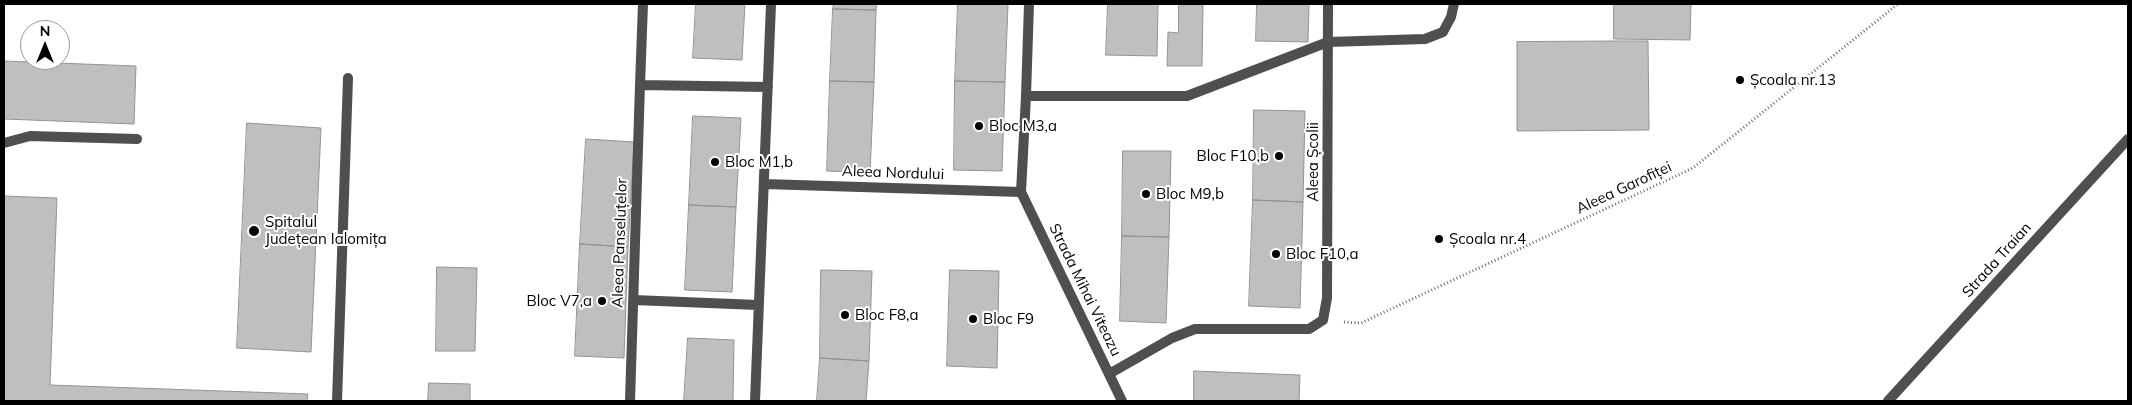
<!DOCTYPE html>
<meta charset="utf-8">
<style>
body{margin:0}
#map{position:relative;width:2132px;height:405px;overflow:hidden;background:#fff;font-family:Mulish,sans-serif}
canvas{display:block}
.frame{position:absolute;inset:0;border:5px solid #000;pointer-events:none}
.north{position:absolute;left:20px;top:20px;width:50px;height:50px;box-sizing:border-box;background:#fff;border:1px solid #999;border-radius:50%;rotate:0deg;font-size:14px;font-weight:700;line-height:20px;text-align:center;color:#000}
.north::after{content:'';display:block;margin:auto;width:18px;height:22px;background:#000;clip-path:polygon(50% 0,100% 100%,50% 72%,0 100%)}
</style>
<div id="map">
<canvas width="2132" height="405"></canvas>
<div class="frame"></div>
<div class="north">N</div>
</div>
<script>
const ctx = document.querySelector('canvas').getContext('2d');
ctx.lineJoin = 'round';
function fill(path, color) { ctx.fillStyle = color; ctx.fill(path, 'evenodd'); }
function strokePath(path, color, width, dash) { ctx.strokeStyle = color; ctx.lineWidth = width; ctx.lineCap = dash ? 'butt' : 'round'; ctx.setLineDash(dash || []); ctx.stroke(path); }
function drawText(font, color, halo, rows, align = 'center') {
  ctx.font = font + ' Mulish,sans-serif'; ctx.lineWidth = 4; ctx.setLineDash([]); ctx.textBaseline = 'middle'; ctx.strokeStyle = halo; ctx.fillStyle = color; for (const [text, x, y, turn = 0] of rows) {
    ctx.save(); ctx.translate(x, y); ctx.rotate((+turn || 0) * Math.PI / 180); ctx.textAlign = isNaN(turn) ? turn : align; if (halo) ctx.strokeText(text, 0, 0); ctx.fillText(text, 0, 0); ctx.restore();
  }
}
const building = new Path2D(`
 M 696,4 L 745,4 L 742,60 L 693,58 Z
 M 834,4 L 877,4 L 876,10 L 833,9 Z
 M 958,4 L 1008,4 L 1005,82 L 955,81 Z
 M 1108,4 L 1158,4 L 1157,56 L 1106,55 Z
 M 1179,4 L 1203,4 L 1202,66 L 1167,66 L 1168,32 L 1178,33 Z
 M 1257,4 L 1309,4 L 1308,42 L 1256,41 Z
 M 1614,4 L 1691,4 L 1690,40 L 1614,39 Z
 M 833,9 L 876,10 L 874,82 L 830,81 Z
 M 1615,41 L 1648,41 L 1649,130 L 1517,131 L 1517,42 Z
 M 4,61 L 136,66 L 134,124 L 4,119 Z
 M 830,81 L 874,82 L 870,173 L 827,171 Z
 M 955,81 L 1005,82 L 1002,171 L 954,170 Z
 M 1254,110 L 1305,111 L 1303,202 L 1253,200 Z
 M 693,116 L 741,118 L 736,207 L 689,205 Z
 M 247,123 L 321,128 L 311,352 L 237,348 Z
 M 586,139 L 634,142 L 628,247 L 580,244 Z
 M 1123,151 L 1171,151 L 1169,237 L 1122,236 Z
 M 4,196 L 57,198 L 50,385 L 308,394 L 307,401 L 4,401 Z
 M 1253,200 L 1303,202 L 1300,308 L 1249,306 Z
 M 689,205 L 736,207 L 732,292 L 685,290 Z
 M 1122,236 L 1169,237 L 1166,323 L 1120,321 Z
 M 580,244 L 628,247 L 624,358 L 575,356 Z
 M 437,267 L 477,268 L 475,351 L 436,351 Z
 M 821,270 L 872,271 L 869,361 L 820,358 Z
 M 950,270 L 999,271 L 997,368 L 947,366 Z
 M 688,338 L 734,340 L 733,401 L 684,401 Z
 M 820,358 L 869,361 L 866,401 L 817,401 Z
 M 1194,371 L 1300,375 L 1299,401 L 1194,401 Z
 M 429,383 L 470,384 L 470,401 L 428,401 Z`);
fill(building, '#bfbfbf');
strokePath(building, '#939393', 1);
strokePath(new Path2D(`
 M 1344,322 L 1361,323 L 1693,168 L 1898,4`), '#717171', 3, [1, 2.5]);
strokePath(new Path2D(`
 M 1328,42 L 1425,39 L 1443,32 L 1451,17 L 1454,4
 M 4,143 L 30,136 L 137,139
 M 337,401 L 348,78`), '#4f4f4f', 10);
strokePath(new Path2D(`
 M 640,85 L 643,4
 M 1026,96 L 1029,4
 M 764,184 L 1021,192
 M 634,300 L 758,305
 M 1109,374 L 1172,338 L 1195,329 L 1309,329 L 1323,320 L 1327,298 L 1328,4
 M 630,401 L 640,85 L 768,87
 M 755,401 L 771,4
 M 1122,401 L 1021,192 L 1026,96 L 1187,96 L 1328,42
 M 1888,401 L 2128,139`), '#4f4f4f', 10);
for (const [x, y, r, color] of [
 [1740,80,5,"#000"],
 [979,126,5,"#000"],
 [1279,156,5,"#000"],
 [715,162,5,"#000"],
 [1146,194,5,"#000"],
 [254,231,6,"#000"],
 [1439,239,5,"#000"],
 [1276,254,5,"#000"],
 [602,301,5,"#000"],
 [845,315,5,"#000"],
 [973,319,5,"#000"]
]) { const dot = new Path2D(); dot.arc(x, y, r, 0, 2 * Math.PI); ctx.fillStyle = color; ctx.fill(dot); strokePath(dot, '#fff', 2); }
drawText('15px', '#000', '#fff', [
 ["Școala nr.13",1750,80],
 ["Bloc M3,a",989,126],
 ["Bloc F10,b",1269,156,"right"],
 ["Bloc M1,b",725,162],
 ["Bloc M9,b",1156,194],
 ["Spitalul",265,222],
 ["Județean Ialomița",265,239],
 ["Școala nr.4",1449,239],
 ["Bloc F10,a",1286,254],
 ["Bloc V7,a",592,301,"right"],
 ["Bloc F8,a",855,315],
 ["Bloc F9",983,319]
], 'left');
drawText('15px', '#000', '#fff', [
 ["Aleea Școlii",1313,162,-90],
 ["Aleea Nordului",893,173,2],
 ["Aleea Garofiței",1624,188,-25],
 ["Aleea Panseluțelor",620,243,-88],
 ["Strada Traian",1997,260,-48],
 ["Strada Mihai Viteazu",1085,290,64]
]);
</script>
